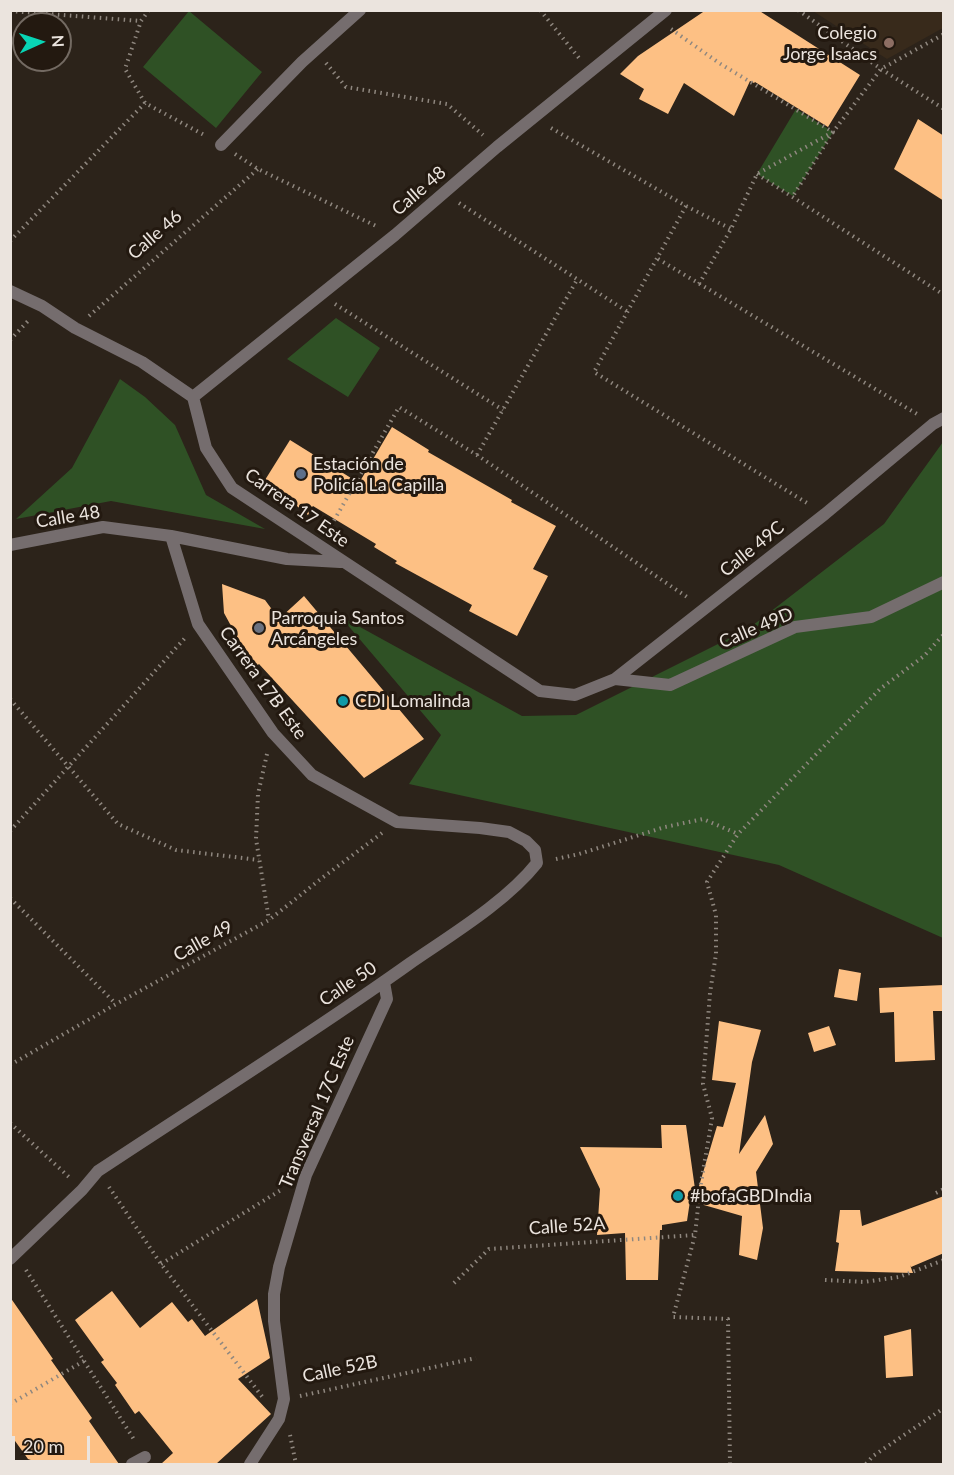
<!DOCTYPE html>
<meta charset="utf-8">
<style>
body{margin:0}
#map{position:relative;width:954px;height:1475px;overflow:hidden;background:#2c231a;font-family:Lato,sans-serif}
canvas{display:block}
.frame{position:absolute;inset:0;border:12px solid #ebe4de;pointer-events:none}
.north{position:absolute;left:12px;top:12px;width:60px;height:60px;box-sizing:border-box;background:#231910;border:2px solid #736a62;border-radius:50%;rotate:87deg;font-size:16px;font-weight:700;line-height:24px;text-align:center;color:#ebe4de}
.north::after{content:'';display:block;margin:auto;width:21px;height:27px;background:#08d5b5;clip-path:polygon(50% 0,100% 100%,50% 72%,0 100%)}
.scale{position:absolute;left:12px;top:1436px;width:78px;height:27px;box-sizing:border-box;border:3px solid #ebe4de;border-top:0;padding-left:8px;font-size:18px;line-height:21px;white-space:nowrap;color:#ebe4de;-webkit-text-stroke:4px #231910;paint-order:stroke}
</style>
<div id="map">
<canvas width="954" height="1475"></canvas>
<div class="frame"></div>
<div class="north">N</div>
<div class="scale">20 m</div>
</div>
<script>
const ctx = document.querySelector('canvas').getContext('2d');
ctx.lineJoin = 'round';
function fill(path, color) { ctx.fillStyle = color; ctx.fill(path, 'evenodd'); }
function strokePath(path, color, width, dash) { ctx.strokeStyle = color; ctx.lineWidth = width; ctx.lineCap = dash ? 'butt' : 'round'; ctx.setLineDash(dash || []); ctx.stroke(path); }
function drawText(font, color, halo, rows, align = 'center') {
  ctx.font = font + ' Lato,sans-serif'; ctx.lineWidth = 6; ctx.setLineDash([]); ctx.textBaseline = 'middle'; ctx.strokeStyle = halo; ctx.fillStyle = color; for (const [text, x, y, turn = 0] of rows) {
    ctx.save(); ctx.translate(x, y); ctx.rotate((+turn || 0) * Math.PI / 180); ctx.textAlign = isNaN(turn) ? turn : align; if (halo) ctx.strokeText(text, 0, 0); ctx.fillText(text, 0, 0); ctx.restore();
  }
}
fill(new Path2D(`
 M 813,11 L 943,11 L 943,28 L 887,59 Z`), '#382a1b');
fill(new Path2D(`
 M 189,11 L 262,72 L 216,128 L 143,67 Z
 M 796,109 L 833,132 L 793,196 L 757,174 Z
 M 336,318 L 380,348 L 348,397 L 287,359 Z
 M 120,379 L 145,397 L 175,425 L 206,495 L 265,529 L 111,501 L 16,519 L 72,468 Z
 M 943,442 L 943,938 L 779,865 L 409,784 L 441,735 L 340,616 L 522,716 L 576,715 L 748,629 L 884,524 Z`), '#2f5125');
fill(new Path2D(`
 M 706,10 L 758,10 L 860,75 L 828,127 L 755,82 L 754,83 L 750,81 L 734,116 L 684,83 L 668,114 L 639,99 L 644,89 L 620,74 L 638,56 Z
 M 918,119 L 944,136 L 944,201 L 894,169 Z
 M 392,427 L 429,450 L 428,452 L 512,500 L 511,502 L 556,526 L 533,569 L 548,576 L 517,636 L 469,611 L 472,605 L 395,563 L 397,561 L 374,547 L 376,544 L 313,506 L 308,515 L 265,480 L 290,440 L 359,483 Z
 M 222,584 L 265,600 L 279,619 L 304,596 L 424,739 L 364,778 L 259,664 L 254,668 L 224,613 Z
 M 839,969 L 861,973 L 857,1001 L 834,997 Z
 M 944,985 L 944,1011 L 933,1011 L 935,1060 L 895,1062 L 894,1012 L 880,1013 L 879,988 Z
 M 719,1021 L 761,1030 L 752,1062 L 739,1154 L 765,1115 L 773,1144 L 756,1172 L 763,1228 L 757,1260 L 739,1255 L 742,1216 L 690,1201 L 687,1221 L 662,1225 L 662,1230 L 660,1230 L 658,1280 L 626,1280 L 625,1233 L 597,1235 L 600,1189 L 580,1147 L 662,1148 L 661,1125 L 686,1125 L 696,1196 L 717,1126 L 723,1127 L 736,1083 L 712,1080 Z
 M 829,1026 L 836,1045 L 814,1052 L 808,1033 Z
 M 944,1196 L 944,1253 L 911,1267 L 910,1265 L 913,1273 L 835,1271 L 839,1243 L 836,1242 L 840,1210 L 860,1210 L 862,1226 Z
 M 112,1291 L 140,1328 L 172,1302 L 188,1322 L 192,1319 L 205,1336 L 257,1299 L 270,1358 L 238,1379 L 271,1414 L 216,1464 L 161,1464 L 173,1453 L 139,1411 L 135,1414 L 115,1385 L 117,1383 L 101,1362 L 104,1360 L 75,1320 Z
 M 10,1297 L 53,1359 L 51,1360 L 92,1418 L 89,1421 L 119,1464 L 42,1464 L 28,1459 L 10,1434 Z
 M 911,1329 L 913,1376 L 886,1378 L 884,1336 Z`), '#fdc084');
strokePath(new Path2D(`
 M 149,10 L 141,21 L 125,69 L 145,103 L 206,136
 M 540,10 L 579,58
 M 798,10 L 881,69 L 944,109
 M 10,11 L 141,21
 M 671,29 L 719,63 L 833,132 L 793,196
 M 326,63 L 346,87 L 447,104 L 483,135
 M 551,128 L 686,206 L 731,229
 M 235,154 L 258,169 L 376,226
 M 757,174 L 944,295
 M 459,203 L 628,312
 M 686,206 L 594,372 L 807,503
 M 10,241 L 145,103
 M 658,259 L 917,414
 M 699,284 L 731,229 L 757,174 L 833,132 L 881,69 L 944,34
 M 335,304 L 503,410
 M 89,316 L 258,169
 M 10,340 L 28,321
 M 477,455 L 578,278
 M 328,531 L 399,407 L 477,455 L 690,599
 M 10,699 L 118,824 L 176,850 L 259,860
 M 267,754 L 258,794 L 256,839 L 269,920
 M 10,831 L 185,638
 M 556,859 L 579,854 L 665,827 L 703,819 L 738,834
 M 10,898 L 116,1004
 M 10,1065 L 116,1004 L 269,920 L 322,878 L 382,833
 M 10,1123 L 69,1177
 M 109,1187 L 161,1264 L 264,1399
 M 936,1193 L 944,1189
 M 161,1264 L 281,1190
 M 26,1270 L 135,1441
 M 825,1280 L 864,1282 L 899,1277 L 944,1260
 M 454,1283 L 489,1249 L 695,1235
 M 300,1396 L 476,1358
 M 10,1404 L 84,1361
 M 290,1435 L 296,1464
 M 730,1464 L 728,1319 L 673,1317 L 695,1235 L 700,1189 L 712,1118 L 703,1084 L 710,993 L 716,954 L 716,915 L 707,882 L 738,834 L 880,689 L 924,656 L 944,634
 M 866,1464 L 873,1456 L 944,1408`), '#8f877f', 4, [1.5, 4.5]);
strokePath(new Path2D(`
 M 221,145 L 302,62 L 360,10
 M 10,291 L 42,306 L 75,328 L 142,362 L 193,397 L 206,448 L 232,488 L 540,691 L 575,695 L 615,679 L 825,514 L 933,424 L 944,418
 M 193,397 L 395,235 L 497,147 L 666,10
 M 10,545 L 103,527 L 171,536 L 287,559 L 340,562
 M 615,679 L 670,685 L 795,627 L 871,617 L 944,582
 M 10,1259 L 82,1190 L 98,1171 C 202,1102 308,1036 409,964 C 451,935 506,902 537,863 L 535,850 L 526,841 L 509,832 L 480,828 L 397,822 L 312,775 L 273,733 L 198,624 L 171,536
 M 132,1464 L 145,1457
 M 250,1464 L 279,1419 L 284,1399 L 274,1321 L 274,1294 L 279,1267 L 306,1175 L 387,999 L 384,982`), '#756d6e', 12);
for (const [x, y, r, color] of [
 [889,43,6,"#8d6e63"],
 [301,474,6,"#5c6f8a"],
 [259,628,6,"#6b7280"],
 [343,701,6,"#0f9aa8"],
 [678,1196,6,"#0f9aa8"]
]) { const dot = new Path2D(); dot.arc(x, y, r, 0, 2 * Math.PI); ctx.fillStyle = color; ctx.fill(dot); strokePath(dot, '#231910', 2); }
drawText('18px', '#ebe4de', '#231910', [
 ["Colegio",877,33,"right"],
 ["Jorge Isaacs",877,54,"right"],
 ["Estación de",313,464],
 ["Policía La Capilla",313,485],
 ["Parroquia Santos",271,618],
 ["Arcángeles",271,639],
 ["CDI Lomalinda",355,701],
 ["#bofaGBDIndia",690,1196]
], 'left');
drawText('18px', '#ebe4de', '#231910', [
 ["Calle 48",419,191,-41],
 ["Calle 46",155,235,-41],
 ["Carrera 17 Este",297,508,35],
 ["Calle 48",68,517,-9],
 ["Calle 49C",752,549,-39],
 ["Calle 49D",756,628,-23],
 ["Carrera 17B Este",263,683,54],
 ["Calle 49",203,941,-29],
 ["Calle 50",348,984,-34],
 ["Transversal 17C Este",317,1112,-67],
 ["Calle 52A",567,1226,-4],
 ["Calle 52B",340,1369,-12]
]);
</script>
